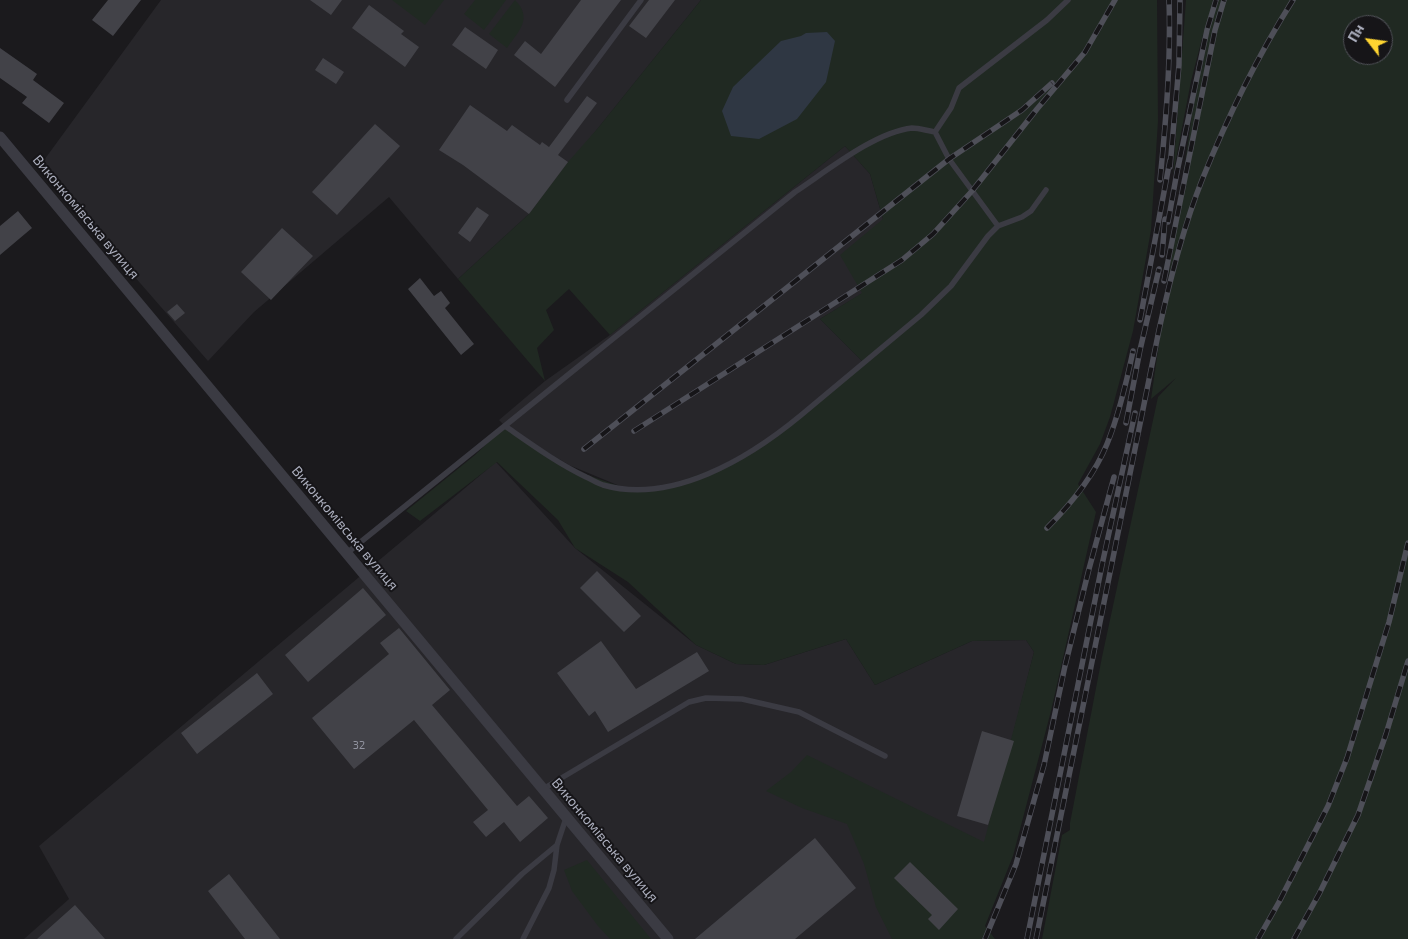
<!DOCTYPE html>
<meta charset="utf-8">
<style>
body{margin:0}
#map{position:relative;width:1408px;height:939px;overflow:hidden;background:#1b1a1d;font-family:"Exo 2",sans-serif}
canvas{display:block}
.north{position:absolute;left:1343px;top:15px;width:50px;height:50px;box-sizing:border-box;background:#161518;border:1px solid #52535a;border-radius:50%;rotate:300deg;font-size:14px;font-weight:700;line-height:20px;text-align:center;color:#acafbe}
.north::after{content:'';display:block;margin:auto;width:18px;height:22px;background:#ffd531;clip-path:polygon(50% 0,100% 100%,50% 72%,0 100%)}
</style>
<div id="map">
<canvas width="1408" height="939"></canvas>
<div class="north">Пн</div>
</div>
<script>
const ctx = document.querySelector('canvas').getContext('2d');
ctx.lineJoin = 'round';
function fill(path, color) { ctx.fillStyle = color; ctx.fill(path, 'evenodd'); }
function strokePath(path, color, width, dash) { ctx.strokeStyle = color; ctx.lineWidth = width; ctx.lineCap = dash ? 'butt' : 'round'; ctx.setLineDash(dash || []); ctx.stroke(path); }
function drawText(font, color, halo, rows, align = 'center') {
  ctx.font = font + ' "Exo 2",sans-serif'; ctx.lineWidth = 4; ctx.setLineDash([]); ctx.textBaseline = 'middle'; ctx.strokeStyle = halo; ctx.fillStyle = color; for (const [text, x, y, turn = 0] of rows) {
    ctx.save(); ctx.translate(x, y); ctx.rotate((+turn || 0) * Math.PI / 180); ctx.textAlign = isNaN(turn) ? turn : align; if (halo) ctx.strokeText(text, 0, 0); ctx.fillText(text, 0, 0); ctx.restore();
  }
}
fill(new Path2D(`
 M 161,0 L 701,0 L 529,214 L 458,279 L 389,197 L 254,312 L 208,361 L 39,167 Z
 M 845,146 L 870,174 L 883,219 L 863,293 L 820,319 L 864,363 L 770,438 L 720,467 L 670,486 L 627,489 L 569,465 L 508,429 L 499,420 L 545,381 L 610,335 Z
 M 496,462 L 575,548 L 696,645 L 736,664 L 764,665 L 846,639 L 875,685 L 972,641 L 1026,640 L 1034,652 L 961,939 L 24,939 L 69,899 L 39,846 Z`), '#27262a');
fill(new Path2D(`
 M 392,0 L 444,0 L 425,25 Z
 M 475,0 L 506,0 L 484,30 L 464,14 Z
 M 515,0 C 533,18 519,31 507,48 L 489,34 Z
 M 701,0 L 1157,0 L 1158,121 L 1151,230 L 1133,331 L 1110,417 L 1100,444 L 1078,484 L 1096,512 L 1051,711 L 1013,856 L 985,926 L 995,939 L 892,939 L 876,907 L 864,864 L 847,824 L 802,808 L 766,791 L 791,772 L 807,755 L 984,842 L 1034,652 L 1026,640 L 972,641 L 875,685 L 846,639 L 764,665 L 736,664 L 696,645 L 628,582 L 575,548 L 558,520 L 497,462 L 420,521 L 406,511 L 475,455 L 505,426 L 568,468 L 627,489 L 664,487 L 720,467 L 770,438 L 864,363 L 820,319 L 862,293 L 840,255 L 883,219 L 870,174 L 845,146 L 610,335 L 569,289 L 546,310 L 554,330 L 537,348 L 545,381 L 458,279 L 529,214 L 568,162 L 598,128 Z
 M 1186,0 L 1408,0 L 1408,939 L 1042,939 L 1062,835 L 1070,830 L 1070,823 L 1102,657 L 1158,397 L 1176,378 L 1151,399 L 1204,31 L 1191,81 L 1173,175 ZM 1353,25 L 1383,25 L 1383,55 L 1353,55 Z
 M 587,860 L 651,939 L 610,939 L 598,926 L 572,891 L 564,870 Z`), '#202922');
fill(new Path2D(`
 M 827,32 L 835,41 L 826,82 L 797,119 L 759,139 L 731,136 L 722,111 L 733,87 L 781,41 L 801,36 L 806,33 Z`), '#2f3743');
fill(new Path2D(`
 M 108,0 L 141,0 L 113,36 L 92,20 Z
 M 310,0 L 342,0 L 331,15 Z
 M 581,0 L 621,0 L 555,87 L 514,55 L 525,41 L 541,54 Z
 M 649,0 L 675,0 L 646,38 L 629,26 Z
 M 369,5 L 404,31 L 401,34 L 419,47 L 405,67 L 352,28 Z
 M 465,27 L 498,50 L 486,69 L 452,45 Z
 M 0,48 L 37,74 L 33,80 L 64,103 L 49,123 L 22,103 L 27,97 L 0,78 Z
 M 323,58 L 344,72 L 336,84 L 315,70 Z
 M 587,96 L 597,103 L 558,155 L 568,162 L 529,214 L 463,165 L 439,150 L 470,105 L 507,131 L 512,125 L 540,145 L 542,142 L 549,147 Z
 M 375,124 L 400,146 L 337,215 L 312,192 Z
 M 477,207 L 489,215 L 470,242 L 458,233 Z
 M 18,211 L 32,228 L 0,255 L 0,226 Z
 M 282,228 L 313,256 L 271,300 L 241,272 Z
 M 420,278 L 434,296 L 441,291 L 450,303 L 445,308 L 474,344 L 461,355 L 408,289 Z
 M 177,304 L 185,313 L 175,321 L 167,312 Z
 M 597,571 L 641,616 L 624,632 L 580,588 Z
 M 363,588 L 386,615 L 308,682 L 285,655 Z
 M 399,628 L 450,690 L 432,705 L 517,806 L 529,796 L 548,818 L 520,842 L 504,822 L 486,837 L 473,822 L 488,810 L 414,720 L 354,769 L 312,718 L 389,654 L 380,643 Z
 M 601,641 L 636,689 L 697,652 L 709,671 L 608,732 L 595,711 L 589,716 L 557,673 Z
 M 257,673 L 273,694 L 197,754 L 181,733 Z
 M 982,731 L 1014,741 L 988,825 L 957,816 Z
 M 815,838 L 856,888 L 795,939 L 695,939 Z
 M 910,862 L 958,909 L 939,930 L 928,919 L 932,915 L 894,878 Z
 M 229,874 L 280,939 L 245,939 L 208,891 Z
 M 75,905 L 105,939 L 37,939 Z`), '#424248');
strokePath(new Path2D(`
 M 567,100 L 641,0
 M 935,132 L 949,159 L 998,226
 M 505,426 C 531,444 557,463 586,477 C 591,479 597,483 603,485 C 672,505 749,458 800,416 L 921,315 L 951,286 L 988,236 L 998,226 L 1022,217 L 1031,211 L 1046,190
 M 347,553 L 795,192 C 827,171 875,132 912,128 C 919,128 928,131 935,132 L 951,108 L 959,88 L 1047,20 L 1068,0
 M 543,789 L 689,702 L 706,698 L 742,699 L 799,712 L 885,756
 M 456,939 L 522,874 L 557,845
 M 523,939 L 549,888 L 554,870 L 557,845 L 566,818`), '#3b3b43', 5.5);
strokePath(new Path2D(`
 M 0,137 L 668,939`), '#3b3b43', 11);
const rail = new Path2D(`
 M 1170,167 L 1179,65 L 1180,0
 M 1160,180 C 1166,120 1171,61 1169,0
 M 1168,222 L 1177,172 L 1207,30 L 1216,0
 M 1162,255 L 1165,219
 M 1164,281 L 1215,30 L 1224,0
 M 1140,320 L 1170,160
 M 1126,423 L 1140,350 L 1159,269
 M 634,431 L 902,260 L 933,234 L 972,191 L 1037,109 L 1085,52 L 1115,0
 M 584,449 L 949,159 L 1022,110 L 1052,83
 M 1047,528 C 1071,504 1094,476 1107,444 C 1118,417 1127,380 1133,351
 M 985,939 L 1016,864 L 1044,765 L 1065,666 L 1089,569 L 1114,477
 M 1027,939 L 1102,565 L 1135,413
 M 1036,939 L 1159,330 C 1170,279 1183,228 1202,180 C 1227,118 1257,57 1293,0
 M 1258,939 L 1279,902 L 1328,806 L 1347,758 L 1389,622 L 1408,543
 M 1294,939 L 1319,894 L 1358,815 L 1386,734 L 1408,661`);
strokePath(rail, '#4e4f58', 5.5);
strokePath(rail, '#161518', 4, [11]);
drawText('11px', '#9294a0', null, [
 ["32",359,745]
]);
drawText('14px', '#acafbe', '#161518', [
 ["Виконкомівська вулиця",86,217,50],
 ["Виконкомівська вулиця",345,528,50],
 ["Виконкомівська вулиця",605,840,50]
]);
</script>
